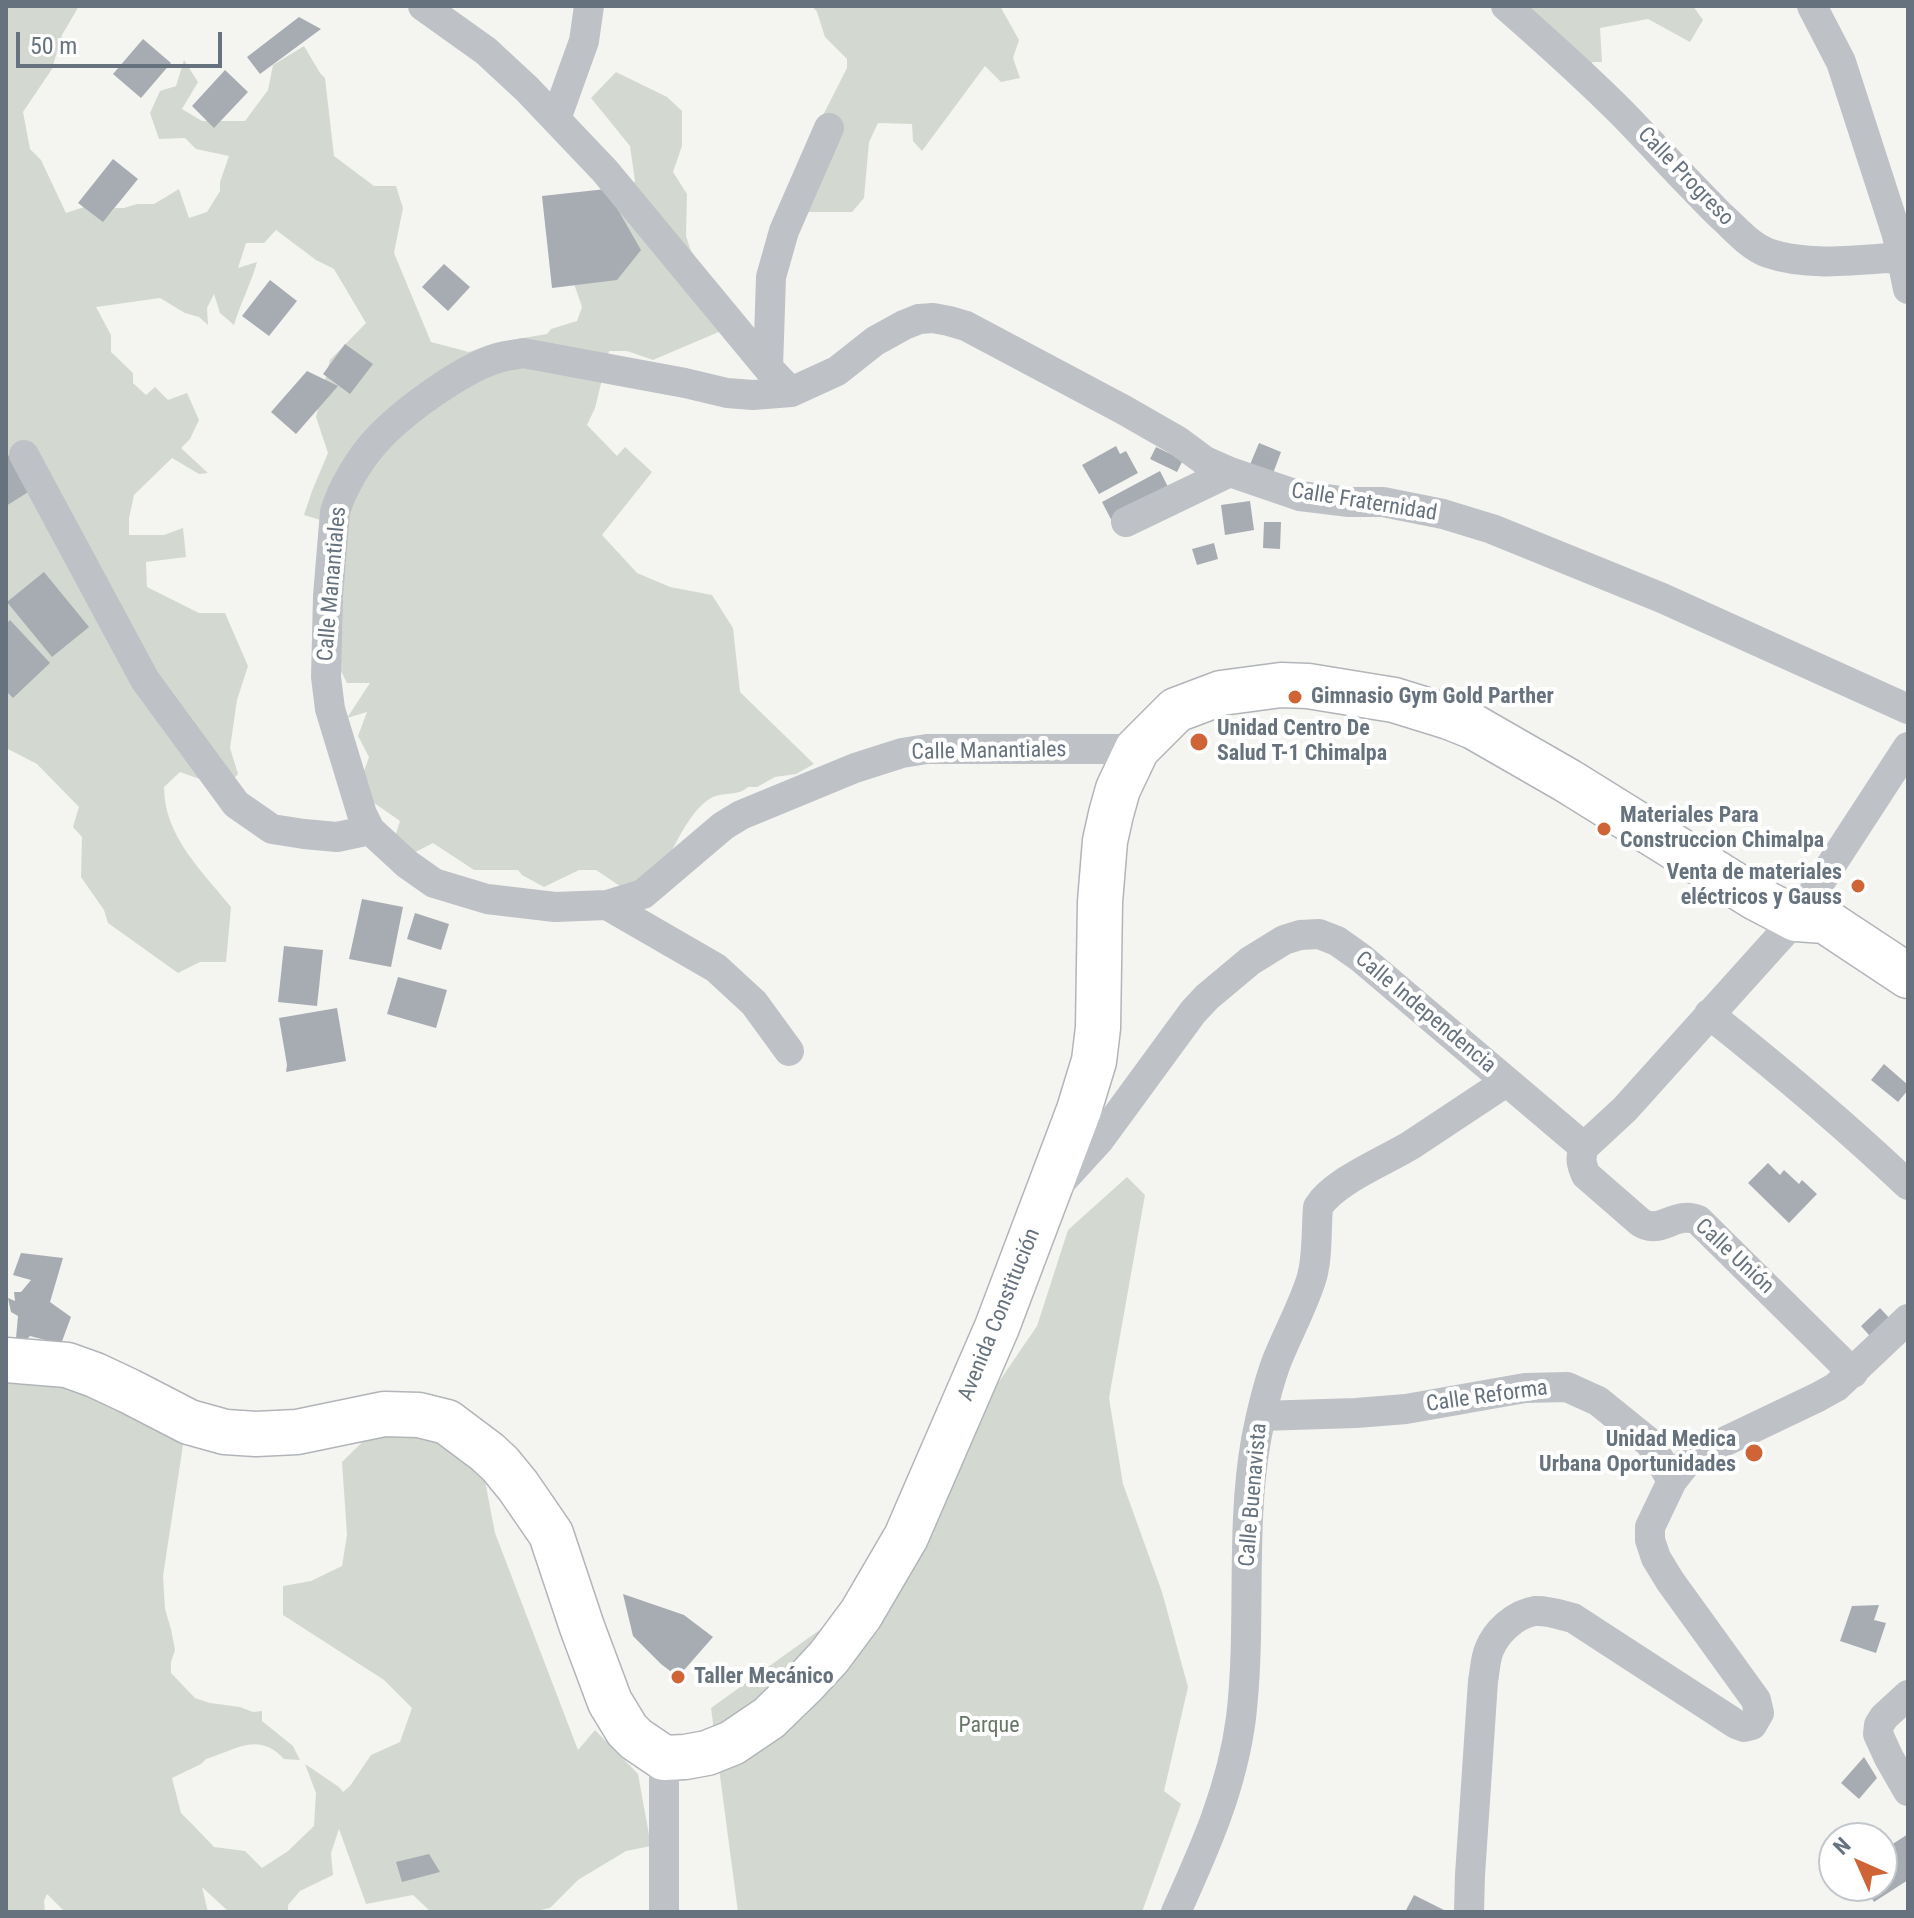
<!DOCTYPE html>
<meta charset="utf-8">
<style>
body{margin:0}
#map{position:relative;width:1914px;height:1918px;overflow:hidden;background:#f4f4f1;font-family:"Roboto Condensed",sans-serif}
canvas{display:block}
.frame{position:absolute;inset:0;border:8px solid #67727f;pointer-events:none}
.north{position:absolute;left:1818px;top:1822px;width:80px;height:80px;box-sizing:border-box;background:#fff;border:2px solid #c2c7cc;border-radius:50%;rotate:315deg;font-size:22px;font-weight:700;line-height:32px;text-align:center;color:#67727f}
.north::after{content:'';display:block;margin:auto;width:28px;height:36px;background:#cf6536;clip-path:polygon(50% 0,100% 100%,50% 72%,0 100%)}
.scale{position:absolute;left:16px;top:32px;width:206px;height:36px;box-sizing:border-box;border:4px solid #67727f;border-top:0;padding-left:10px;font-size:24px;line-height:28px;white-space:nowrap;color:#67727f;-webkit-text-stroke:6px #fff;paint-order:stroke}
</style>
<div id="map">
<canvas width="1914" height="1918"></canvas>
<div class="frame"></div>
<div class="north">N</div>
<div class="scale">50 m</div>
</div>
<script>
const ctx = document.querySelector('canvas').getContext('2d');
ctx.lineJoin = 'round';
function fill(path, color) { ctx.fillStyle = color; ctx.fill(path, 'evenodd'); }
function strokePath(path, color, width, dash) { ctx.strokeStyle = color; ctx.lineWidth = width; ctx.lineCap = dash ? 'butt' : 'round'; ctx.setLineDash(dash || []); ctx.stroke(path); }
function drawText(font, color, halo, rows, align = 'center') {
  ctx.font = font + ' "Roboto Condensed",sans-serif'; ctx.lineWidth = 8; ctx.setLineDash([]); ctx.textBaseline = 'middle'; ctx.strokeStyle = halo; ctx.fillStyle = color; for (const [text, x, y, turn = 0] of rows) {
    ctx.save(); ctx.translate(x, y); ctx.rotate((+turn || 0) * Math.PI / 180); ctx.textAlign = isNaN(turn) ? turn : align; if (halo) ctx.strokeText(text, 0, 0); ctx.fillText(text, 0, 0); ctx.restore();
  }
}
fill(new Path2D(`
 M 6,6 L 79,6 L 62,35 L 52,69 L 23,112 L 30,149 L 41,160 L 66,213 L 93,204 L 107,217 L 115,208 L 124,208 L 137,204 L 154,204 L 179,189 L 189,218 L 207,212 L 220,191 L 220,182 L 229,156 L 196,149 L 185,138 L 159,139 L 150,113 L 160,91 L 176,86 L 184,60 L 198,82 L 182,109 L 202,121 L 245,121 L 268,90 L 273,65 L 304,46 L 320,73 L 325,78 L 334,156 L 374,186 L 396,186 L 403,208 L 394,253 L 431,342 L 469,352 L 494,343 L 547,334 L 551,329 L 577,321 L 582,307 L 562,249 L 612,225 L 635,181 L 630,146 L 591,98 L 616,72 L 667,97 L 682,111 L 682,146 L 673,172 L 687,194 L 686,236 L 691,251 L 713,281 L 721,331 L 653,360 L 627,351 L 609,351 L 595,408 L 587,425 L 617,456 L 625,447 L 652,472 L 602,535 L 637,573 L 670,587 L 712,595 L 733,628 L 740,692 L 814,764 L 796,774 L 775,777 L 757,787 L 748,787 C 739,796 725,792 713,797 C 687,809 666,865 653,891 L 623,888 L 596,870 L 579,870 L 544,887 L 522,875 L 518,870 L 474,870 L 433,843 L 402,859 L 394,840 L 400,821 L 357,791 L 369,757 L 358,736 L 367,712 L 347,718 L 370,683 L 347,683 L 316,622 L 330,523 L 304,515 L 312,491 L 328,453 L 316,417 L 330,360 L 366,323 L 334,269 L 316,260 L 276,230 L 264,243 L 246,243 L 238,268 L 257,262 C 251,284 240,304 234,325 L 220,313 L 214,294 L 207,308 L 208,325 L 199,317 L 185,313 L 160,298 L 96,307 L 111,335 L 111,352 L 133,373 L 133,383 L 146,395 L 155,387 L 168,400 L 187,393 L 199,420 L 190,439 L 181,448 L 208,473 L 199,474 L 172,458 L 134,495 L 129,518 L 129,535 L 164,535 L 183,528 L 186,557 L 146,562 L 147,587 L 199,613 L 225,613 L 248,666 L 237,700 L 230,748 L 238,774 L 225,788 L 180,772 L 164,787 C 164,836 202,871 231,907 L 226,962 L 200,962 L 178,973 L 108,923 L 104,910 L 81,877 L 82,837 L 73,827 L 79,807 L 37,764 L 6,748 Z
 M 812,6 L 1000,6 L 1019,40 L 1013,58 L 1020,78 L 1001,82 L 985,66 L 922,151 L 913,141 L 912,124 L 878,123 L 869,142 L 864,198 L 852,212 L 793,212 L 819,123 L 847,68 L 847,59 L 825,37 L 817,12 Z
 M 1489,6 L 1693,6 L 1703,20 L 1690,42 L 1648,19 L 1600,28 L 1602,62 L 1592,62 L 1593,71 Z
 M 1127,1177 L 1145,1195 L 1109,1398 L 1123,1484 L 1162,1592 L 1188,1687 L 1164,1791 L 1181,1804 L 1142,1912 L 738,1912 L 711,1708 L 839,1616 L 1037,1326 L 1068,1230 Z
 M 6,1348 L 178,1417 L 183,1445 L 163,1576 L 165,1609 L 171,1629 L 175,1650 L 171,1662 L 171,1673 L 195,1698 L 210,1703 L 240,1707 L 253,1712 L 262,1711 L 262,1721 L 293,1746 L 300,1760 L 284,1759 C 258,1731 236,1750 206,1759 L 201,1764 L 172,1778 L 181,1813 L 193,1825 L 214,1847 L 245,1851 L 262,1868 L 288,1851 L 314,1826 L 316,1793 L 305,1764 L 339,1787 L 343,1792 L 350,1786 L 371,1755 L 400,1742 L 412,1708 L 384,1680 L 283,1615 L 283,1586 L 311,1581 L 342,1566 L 347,1535 L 342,1462 L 397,1408 L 480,1455 L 495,1533 L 578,1750 L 595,1730 L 638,1774 L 651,1846 L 626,1851 L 578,1880 L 550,1908 L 531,1912 L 431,1912 L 413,1895 L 366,1904 L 339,1829 L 331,1853 L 333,1875 L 300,1891 L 288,1905 L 288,1912 L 229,1912 L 202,1887 L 208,1912 L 65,1912 L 47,1894 L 44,1901 L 45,1912 L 6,1912 Z`), '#d3d9d1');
fill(new Path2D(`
 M 299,17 L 321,29 L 260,74 L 247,57 Z
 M 143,39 L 171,63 L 141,98 L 113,74 Z
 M 225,70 L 248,92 L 214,128 L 192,106 Z
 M 113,159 L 138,179 L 103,222 L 78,203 Z
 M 606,189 L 641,250 L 617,280 L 552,288 L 542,196 Z
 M 444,264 L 470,287 L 448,311 L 422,287 Z
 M 270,280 L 297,301 L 269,336 L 242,316 Z
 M 345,344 L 373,364 L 350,394 L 323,374 Z
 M 307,371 L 338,386 L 296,434 L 271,412 Z
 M 1259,443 L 1281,452 L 1272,476 L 1249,467 Z
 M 1116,446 L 1120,454 L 1126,451 L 1138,473 L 1099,494 L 1082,465 Z
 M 1156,447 L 1183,460 L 1177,472 L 1150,459 Z
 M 11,454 L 33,489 L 6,506 L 6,457 Z
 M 1160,471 L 1173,497 L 1115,527 L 1102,502 Z
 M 1250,501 L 1254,530 L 1225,535 L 1221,505 Z
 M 1264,522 L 1281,522 L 1280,549 L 1263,548 Z
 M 1214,543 L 1218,559 L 1197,565 L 1192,549 Z
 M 44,572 L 89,627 L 52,657 L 7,602 Z
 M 10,620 L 50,663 L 13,698 L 6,691 L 6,624 Z
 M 362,899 L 403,907 L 391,967 L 349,959 Z
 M 415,913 L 449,924 L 441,950 L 407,939 Z
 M 284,946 L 323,950 L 317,1006 L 278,1002 Z
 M 398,977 L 447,990 L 436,1028 L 387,1014 Z
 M 337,1008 L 346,1061 L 286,1072 L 287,1065 L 279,1018 Z
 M 1884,1064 L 1908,1085 L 1908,1090 L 1898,1102 L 1871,1080 Z
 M 1768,1163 L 1780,1175 L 1784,1170 L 1799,1184 L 1802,1180 L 1817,1194 L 1789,1223 L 1748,1183 Z
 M 21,1253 L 63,1258 L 50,1302 L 71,1317 L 61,1344 L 30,1336 L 27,1339 L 16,1338 L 18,1316 L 11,1312 L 8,1298 L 15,1301 L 14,1292 L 21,1292 L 31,1280 L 13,1275 Z
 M 1880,1308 L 1904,1334 L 1884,1352 L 1861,1326 Z
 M 623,1594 L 684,1615 L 713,1637 L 678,1677 L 661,1664 L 633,1636 Z
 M 1879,1605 L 1874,1620 L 1886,1623 L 1876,1653 L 1840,1641 L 1852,1606 Z
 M 1864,1757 L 1877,1778 L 1859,1799 L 1841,1783 Z
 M 1908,1834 L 1908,1880 L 1874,1902 L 1864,1886 L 1882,1886 L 1882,1851 Z
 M 429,1854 L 440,1872 L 402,1882 L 396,1862 Z
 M 1414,1895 L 1444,1910 L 1443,1912 L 1405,1912 Z`), '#a6acb1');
const secondary = new Path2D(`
 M 6,1360 L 67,1365 L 95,1375 L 129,1391 L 189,1422 L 225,1432 L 256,1434 L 297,1432 L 384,1414 L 419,1415 L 447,1422 L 487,1452 L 500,1464 L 518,1486 L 551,1534 L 582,1627 L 610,1702 L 627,1730 L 636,1739 L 664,1758 L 685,1757 L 707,1753 L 732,1743 L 769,1718 L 804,1684 L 829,1657 L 861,1614 L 906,1537 L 997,1327 L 1079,1110 L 1094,1061 L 1098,1028 L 1100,902 L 1105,841 L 1111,814 L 1118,789 L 1137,749 L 1176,710 L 1221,693 L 1281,685 L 1308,686 L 1394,700 L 1449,717 L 1474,727 L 1568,781 L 1756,898 L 1796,919 L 1825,921 L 1908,976`);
strokePath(secondary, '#b1b5b9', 47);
strokePath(new Path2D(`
 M 423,6 L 486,51 L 527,89 L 605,171 L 768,368 L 791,392
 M 1506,6 C 1546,41 1585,76 1623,114 C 1655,147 1687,182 1720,215 C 1735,228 1749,246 1768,253 C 1808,267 1859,260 1901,257
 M 1812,6 L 1841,62 L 1897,235 L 1908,289
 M 556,119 L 584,41 L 589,6
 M 768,368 L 771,277 L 784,231 L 829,128
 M 24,455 L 145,680 L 236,804 L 272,829 L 304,834 L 337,837 L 370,830
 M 1126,522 L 1230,472
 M 1137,749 L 927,749 L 902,753 L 855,768 L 741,815 L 723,826 L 643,894 L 607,905 L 555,907 L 487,899 L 434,883 L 407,864 L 370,830 L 362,814 L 330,709 L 326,677 L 328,596 L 335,512 C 342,488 359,460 375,442 C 401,413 461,369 498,358 C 506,355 515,355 523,353 L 685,383 L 727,393 L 753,395 L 791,392 L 837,371 L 875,341 L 904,325 L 919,319 L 933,318 L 949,321 L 966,326 L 1124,410 L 1178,441 L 1205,461 L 1230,472 L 1300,496 L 1349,502 L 1383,502 L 1443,514 L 1492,529 L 1662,598 L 1908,709
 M 607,905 L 716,968 L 754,1003 L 789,1051
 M 1709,1014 C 1778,1069 1844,1124 1908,1185
 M 1584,1147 L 1625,1109 L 1796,919 L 1908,747
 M 1584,1147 C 1580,1158 1581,1164 1586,1175 L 1640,1222 C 1660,1236 1675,1210 1698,1220 L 1853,1373
 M 1057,1186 L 1100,1139 L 1193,1012 L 1207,997 L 1250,961 L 1284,940 L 1300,935 L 1319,934 L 1337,941 L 1361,958 L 1584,1147
 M 1261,1416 L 1356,1413 L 1406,1409 L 1525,1388 L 1567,1387 L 1598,1401 L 1650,1443 L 1672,1481
 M 1908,1695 L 1884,1717 L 1879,1725 L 1878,1734 L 1889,1758 L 1908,1791
 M 664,1758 L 664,1912
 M 1176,1912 C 1205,1848 1232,1788 1241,1718 C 1252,1625 1240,1531 1256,1440 C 1261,1414 1267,1388 1276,1363 C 1287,1335 1302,1308 1311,1280 C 1318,1259 1316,1230 1318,1207 C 1334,1181 1385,1161 1411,1145 C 1443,1124 1474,1103 1506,1082
 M 1469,1912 L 1470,1875 L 1483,1681 C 1485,1671 1485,1660 1489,1650 C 1496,1632 1515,1614 1535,1611 C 1547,1610 1561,1615 1573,1618 L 1736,1724 L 1744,1727 L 1752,1725 L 1759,1713 L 1756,1700 L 1670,1581 L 1656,1558 L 1650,1540 L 1650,1527 L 1672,1481 L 1687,1462 L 1709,1449 L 1818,1397 L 1836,1387 L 1908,1319`), '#bec1c5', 30);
strokePath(secondary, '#fff', 44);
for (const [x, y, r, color] of [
 [1295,697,8,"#cf6536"],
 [1199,742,10,"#cf6536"],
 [1604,829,8,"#cf6536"],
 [1858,886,8,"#cf6536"],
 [1754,1453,10,"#cf6536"],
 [678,1677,8,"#cf6536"]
]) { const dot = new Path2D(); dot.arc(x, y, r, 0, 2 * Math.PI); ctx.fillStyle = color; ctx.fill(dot); strokePath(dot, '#fff', 3); }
drawText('22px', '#67727f', '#fff', [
 ["Calle Progreso",1685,177,46],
 ["Calle Fraternidad",1364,503,9],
 ["Calle Manantiales",333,584,-85],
 ["Calle Manantiales",989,752,-1],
 ["Calle Independencia",1425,1013,40],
 ["Calle Unión",1734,1257,43],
 ["Avenida Constitución",1000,1315,-68],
 ["Calle Reforma",1487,1397,-8],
 ["Calle Buenavista",1254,1495,-85]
]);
drawText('bold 22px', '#67727f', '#fff', [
 ["Gimnasio Gym Gold Parther",1311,697],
 ["Unidad Centro De",1217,729],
 ["Salud T-1 Chimalpa",1217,754],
 ["Materiales Para",1620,816],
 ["Construccion Chimalpa",1620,841],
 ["Venta de materiales",1842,873,"right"],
 ["eléctricos y Gauss",1842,898,"right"],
 ["Unidad Medica",1736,1440,"right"],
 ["Urbana Oportunidades",1736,1465,"right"],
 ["Taller Mecánico",694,1677]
], 'left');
drawText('22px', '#677765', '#fff', [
 ["Parque",989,1726]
]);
</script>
